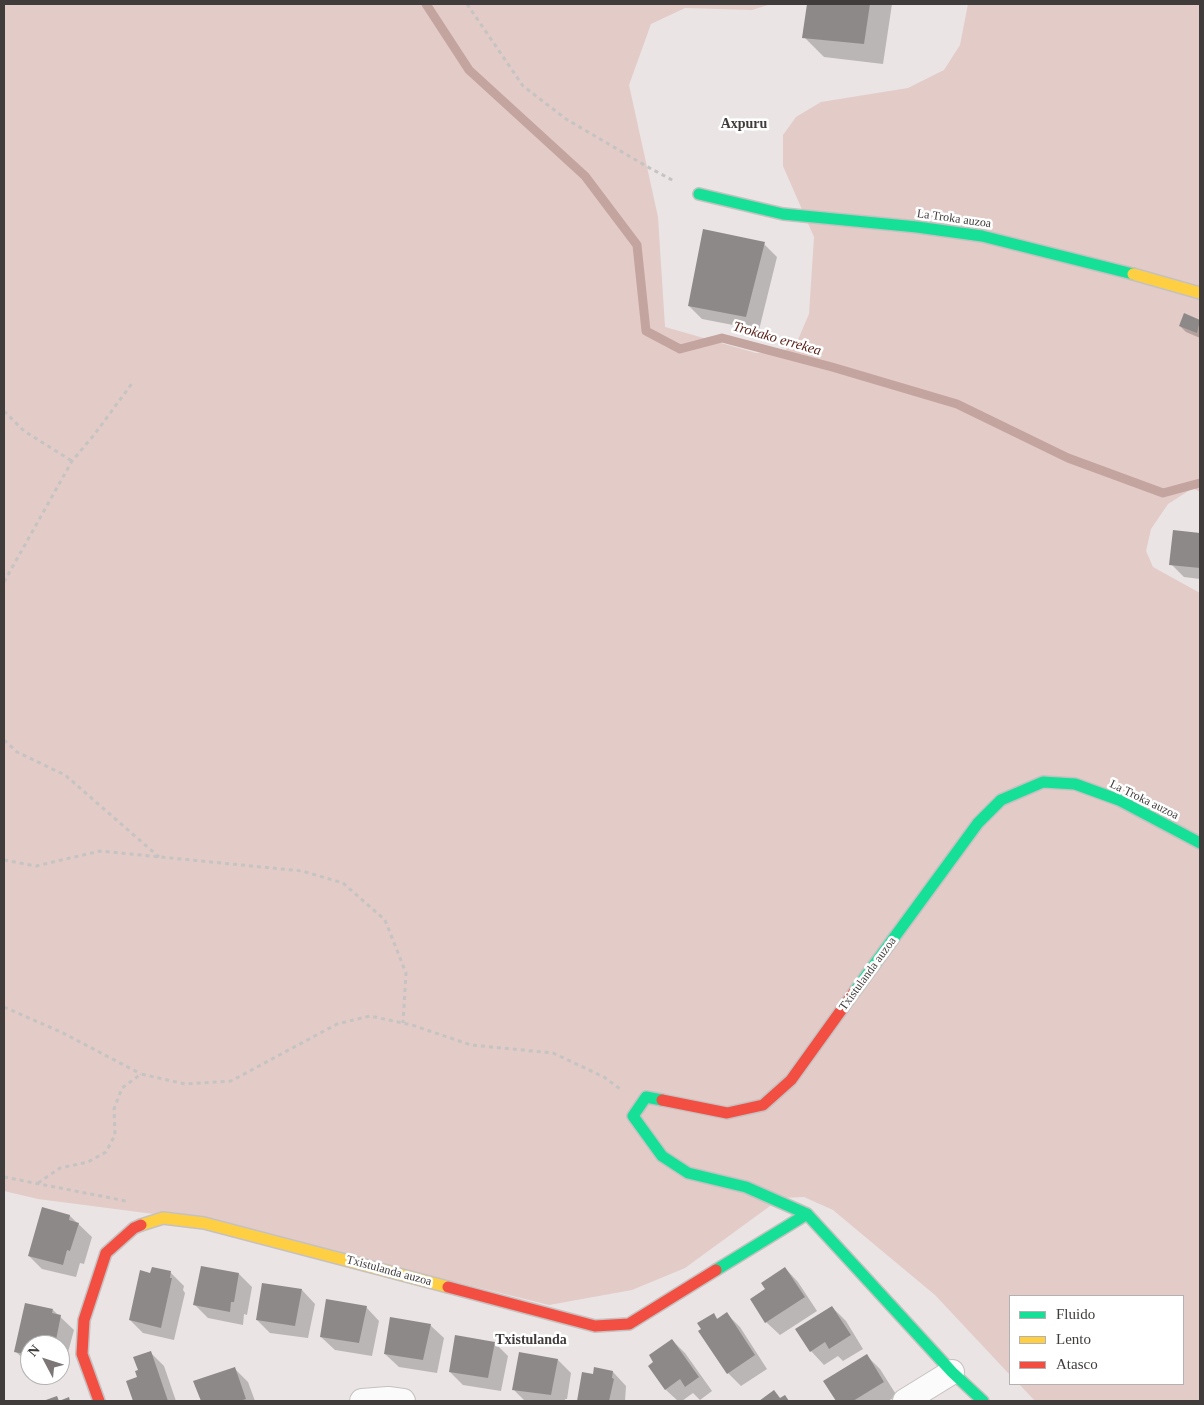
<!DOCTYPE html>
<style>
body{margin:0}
#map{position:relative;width:1204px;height:1405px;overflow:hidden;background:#eae4e4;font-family:"Times New Roman",serif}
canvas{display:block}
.frame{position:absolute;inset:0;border:5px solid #403c3b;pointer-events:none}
.legend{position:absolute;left:1009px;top:1295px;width:175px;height:90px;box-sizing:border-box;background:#fff;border:1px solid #b3b1b1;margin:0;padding:6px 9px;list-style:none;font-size:15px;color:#403c3b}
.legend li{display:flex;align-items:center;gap:10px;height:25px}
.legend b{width:25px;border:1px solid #b3b1b1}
.north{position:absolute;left:20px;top:1335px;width:50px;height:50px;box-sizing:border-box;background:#fff;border:1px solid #b3b1b1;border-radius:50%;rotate:310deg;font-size:14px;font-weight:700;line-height:20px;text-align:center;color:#403c3b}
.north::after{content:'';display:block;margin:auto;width:18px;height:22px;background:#7c7776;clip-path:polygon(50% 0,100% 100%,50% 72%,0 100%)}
</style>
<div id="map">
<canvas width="1204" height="1405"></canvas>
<div class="frame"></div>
<ul class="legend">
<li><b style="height:6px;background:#16e098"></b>Fluido</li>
<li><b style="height:6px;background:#ffcf43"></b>Lento</li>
<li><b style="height:6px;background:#f24e42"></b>Atasco</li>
</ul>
<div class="north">N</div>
</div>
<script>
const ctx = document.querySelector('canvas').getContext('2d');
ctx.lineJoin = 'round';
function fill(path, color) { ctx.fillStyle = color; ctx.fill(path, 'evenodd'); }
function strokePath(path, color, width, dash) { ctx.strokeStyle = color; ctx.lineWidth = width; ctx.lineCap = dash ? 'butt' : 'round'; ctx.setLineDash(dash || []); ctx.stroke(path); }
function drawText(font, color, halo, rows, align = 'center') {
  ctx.font = font + ' "Times New Roman",serif'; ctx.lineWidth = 5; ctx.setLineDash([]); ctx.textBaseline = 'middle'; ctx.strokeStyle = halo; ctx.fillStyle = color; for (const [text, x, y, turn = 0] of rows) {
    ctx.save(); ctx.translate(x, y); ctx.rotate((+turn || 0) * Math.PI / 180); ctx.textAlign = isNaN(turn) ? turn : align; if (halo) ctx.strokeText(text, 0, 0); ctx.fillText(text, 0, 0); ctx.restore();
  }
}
fill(new Path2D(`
 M 4,4 L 771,4 L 752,10 L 685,8 L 651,24 L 629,85 L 658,217 L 665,327 L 756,353 L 781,353 L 797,342 L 809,314 L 814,237 L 783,166 L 783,135 L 796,117 L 821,102 L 908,88 L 944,70 L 960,45 L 968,4 L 1200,4 L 1200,492 L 1193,488 L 1168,504 L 1151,529 L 1146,551 L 1153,567 L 1200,593 L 1200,1401 L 1035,1401 L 1019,1384 L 1183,1384 L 1183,1296 L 1010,1296 L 1010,1375 L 935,1295 L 833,1210 L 804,1197 L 781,1198 L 685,1268 L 632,1290 L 549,1305 L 208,1221 L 38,1199 L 4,1191 Z`), '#e3cbc7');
fill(new Path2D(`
 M 809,4 L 892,4 L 883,64 L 824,57 L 804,37 Z
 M 764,244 L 777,257 L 759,330 L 702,319 L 689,306 Z
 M 1184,315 L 1200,321 L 1200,338 L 1186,332 L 1180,326 Z
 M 1174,531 L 1200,534 L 1200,579 L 1184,577 L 1171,564 Z
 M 43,1208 L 70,1216 L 92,1237 L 84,1264 L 80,1263 L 76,1277 L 42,1269 L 29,1256 Z
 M 785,1268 L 798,1282 L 817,1311 L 780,1335 L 766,1322 L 752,1299 L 767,1289 Z
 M 171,1273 L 184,1286 L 183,1290 L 185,1293 L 174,1340 L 143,1333 L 130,1320 L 151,1274 Z
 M 239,1274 L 252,1287 L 247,1315 L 244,1314 L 243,1325 L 208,1318 L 195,1305 Z
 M 302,1290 L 315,1304 L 308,1338 L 270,1333 L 257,1320 Z
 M 366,1307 L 379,1321 L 372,1356 L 335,1350 L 321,1337 Z
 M 832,1307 L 846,1321 L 863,1349 L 843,1361 L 838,1356 L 824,1365 L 811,1351 Z
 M 53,1310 L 74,1330 L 63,1371 L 60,1370 L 60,1345 L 30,1345 L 30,1365 L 16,1352 Z
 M 727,1314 L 740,1327 L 767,1369 L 741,1386 L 728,1373 L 713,1315 L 719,1320 Z
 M 430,1325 L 444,1338 L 437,1373 L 399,1367 L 385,1354 Z
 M 672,1340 L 685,1353 L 712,1391 L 700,1400 L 693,1393 L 682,1401 L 678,1401 L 666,1390 L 649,1366 L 655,1362 Z
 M 495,1343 L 508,1356 L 501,1391 L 463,1385 L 450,1372 Z
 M 150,1352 L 164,1366 L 176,1401 L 134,1401 L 127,1382 L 138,1378 L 139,1371 Z
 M 520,1354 L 558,1360 L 571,1373 L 567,1399 L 565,1399 L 565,1401 L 525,1401 L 513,1389 Z
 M 867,1356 L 880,1369 L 897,1396 L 888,1401 L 837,1401 L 825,1381 Z
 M 234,1368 L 248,1382 L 255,1401 L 202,1401 L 195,1382 Z
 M 613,1372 L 626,1386 L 625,1401 L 578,1401 L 583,1374 L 594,1376 Z`), '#0003');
strokePath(new Path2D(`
 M 426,4 L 469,70 L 585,176 L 637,245 L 646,331 L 680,349 L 722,338 L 832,367 L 957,404 L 1068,458 L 1163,493 L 1200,483`), '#c4a49f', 9);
fill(new Path2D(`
 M 807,4 L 870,4 L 864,44 L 802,38 Z
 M 703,229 L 765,242 L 746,317 L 688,306 Z
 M 1184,313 L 1200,320 L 1197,333 L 1179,326 Z
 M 1173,530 L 1200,533 L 1200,568 L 1169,565 Z
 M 42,1207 L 70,1215 L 69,1220 L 79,1223 L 70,1251 L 67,1250 L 63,1265 L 28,1256 Z
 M 201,1266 L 239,1273 L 234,1302 L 231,1302 L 230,1312 L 193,1305 Z
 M 152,1267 L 171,1271 L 170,1278 L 172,1278 L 161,1328 L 129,1320 L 140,1270 L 150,1273 Z
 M 785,1267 L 805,1297 L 765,1323 L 750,1299 L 765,1289 L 761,1283 Z
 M 262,1283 L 302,1289 L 295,1326 L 256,1320 Z
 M 326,1299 L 367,1306 L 359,1343 L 320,1337 Z
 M 25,1303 L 53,1309 L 52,1313 L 61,1315 L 55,1345 L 30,1345 L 30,1355 L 14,1352 Z
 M 832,1306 L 851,1335 L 829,1349 L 825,1342 L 810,1352 L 795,1329 Z
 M 727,1312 L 755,1355 L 727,1374 L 698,1331 L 701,1329 L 697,1323 L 714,1313 L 717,1319 Z
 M 390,1317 L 431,1324 L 423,1360 L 384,1354 Z
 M 455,1335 L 495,1342 L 488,1378 L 449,1372 Z
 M 672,1339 L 699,1377 L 685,1387 L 680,1379 L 665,1390 L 648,1366 L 653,1362 L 649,1355 Z
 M 151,1351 L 168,1401 L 133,1401 L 126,1381 L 137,1377 L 135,1371 L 138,1370 L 133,1357 Z
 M 519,1352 L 558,1359 L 551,1395 L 512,1390 Z
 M 867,1354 L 884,1382 L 853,1401 L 836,1401 L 823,1381 Z
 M 235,1367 L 246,1399 L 240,1401 L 201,1401 L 193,1381 Z
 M 594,1367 L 613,1371 L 612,1378 L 614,1379 L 609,1401 L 577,1401 L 582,1372 L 593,1374 Z
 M 774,1390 L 780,1398 L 785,1395 L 789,1401 L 759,1401 Z
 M 57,1396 L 59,1401 L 69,1397 L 70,1401 L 43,1401 Z`), '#8e8989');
const street = new Path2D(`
 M 362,1401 L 388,1399 L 403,1401
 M 905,1401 L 952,1372`);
const fast = new Path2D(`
 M 699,194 L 783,214 L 917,227 L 982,236 L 1133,274
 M 855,991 L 978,823 L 1001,800 L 1043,782 L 1075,784 L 1119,800 L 1200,843
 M 662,1100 L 646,1097 L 633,1116 L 662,1156 L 688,1173 L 746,1187 L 807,1214 L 952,1372 L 983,1401
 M 716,1270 L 807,1214`);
const slow = new Path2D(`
 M 1133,274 L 1200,293
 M 141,1225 L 163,1218 L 204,1223 L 448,1287`);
const jam = new Path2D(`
 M 662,1100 L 727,1113 L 763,1105 L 791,1080 L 855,991
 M 448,1287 L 595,1326 L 629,1324 L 716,1270
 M 99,1401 L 82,1354 L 84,1320 L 106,1253 L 134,1228 L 141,1225`);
strokePath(street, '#c6c1c1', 26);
strokePath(fast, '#c6c1c1', 14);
strokePath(slow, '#c6c1c1', 14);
strokePath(jam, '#c6c1c1', 14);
strokePath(new Path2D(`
 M 467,4 L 523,86 L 566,119 L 646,166 L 674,181
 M 4,411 L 24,431 L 72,461
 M 4,582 L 72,461 L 94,435 L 133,382
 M 4,740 L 17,752 L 65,775 L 159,857
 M 4,860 L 36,866 L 100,851 L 302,871 L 343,883 L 385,920 L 406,973 L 403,1023
 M 4,1007 L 63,1033 L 141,1074
 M 4,1177 L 126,1201
 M 38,1183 L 60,1168 L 88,1162 L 106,1152 L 115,1135 L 114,1109 L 122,1088 L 141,1074 L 185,1084 L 231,1081 L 337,1024 L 370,1016 L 412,1025 L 471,1045 L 553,1053 L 604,1077 L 620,1089`), '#c6c4c3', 3, [4, 4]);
strokePath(street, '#fcfbfb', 24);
strokePath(fast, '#16e098', 11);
strokePath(slow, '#ffcf43', 11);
strokePath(jam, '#f24e42', 11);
drawText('12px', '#403c3b', '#fff', [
 ["La Troka auzoa",954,219,8],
 ["La Troka auzoa",1144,800,26],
 ["Txistulanda auzoa",868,974,-54],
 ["Txistulanda auzoa",389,1271,15]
]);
drawText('bold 14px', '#403c3b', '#fff', [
 ["Axpuru",744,124],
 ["Txistulanda",531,1340]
]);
drawText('italic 14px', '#5a221b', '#fff', [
 ["Trokako errekea",777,339,16]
]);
</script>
